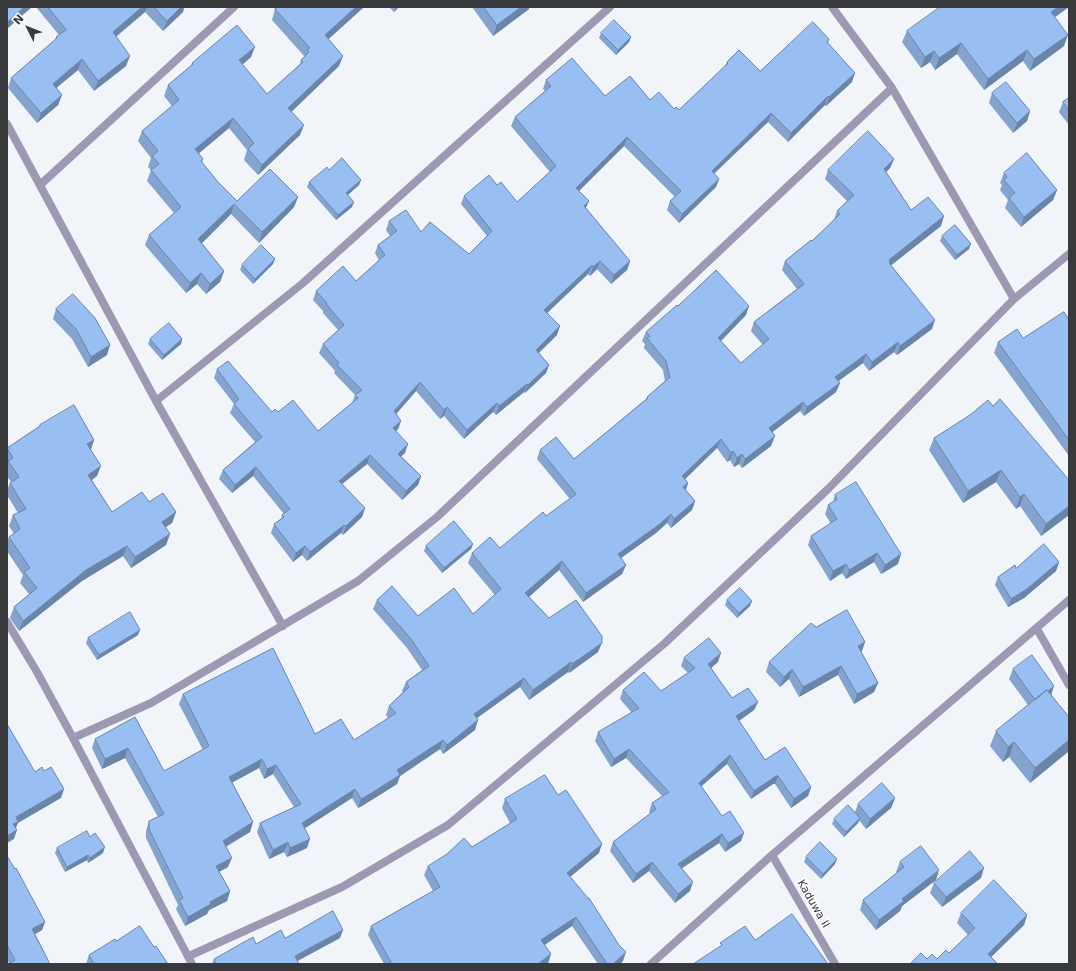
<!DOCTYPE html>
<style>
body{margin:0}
#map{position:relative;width:1076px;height:971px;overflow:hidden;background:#f1f4f9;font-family:"DejaVu Sans",sans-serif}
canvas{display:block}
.frame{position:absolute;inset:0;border:8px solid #38393a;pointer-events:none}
.north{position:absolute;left:8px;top:8px;width:40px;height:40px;-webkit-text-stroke:3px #fff;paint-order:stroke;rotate:312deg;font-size:11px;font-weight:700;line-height:16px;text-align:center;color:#38393a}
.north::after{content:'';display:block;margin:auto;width:14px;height:18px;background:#38393a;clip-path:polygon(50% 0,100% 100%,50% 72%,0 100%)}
</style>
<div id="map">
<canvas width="1076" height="971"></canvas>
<div class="frame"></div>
<div class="north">N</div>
</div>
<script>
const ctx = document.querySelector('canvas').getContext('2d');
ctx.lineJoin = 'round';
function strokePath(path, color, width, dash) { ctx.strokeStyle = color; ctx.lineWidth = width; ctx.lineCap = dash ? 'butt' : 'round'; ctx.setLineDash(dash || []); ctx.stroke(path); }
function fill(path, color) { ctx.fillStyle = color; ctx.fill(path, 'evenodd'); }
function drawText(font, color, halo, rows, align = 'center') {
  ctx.font = font + ' "DejaVu Sans",sans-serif'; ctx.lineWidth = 3; ctx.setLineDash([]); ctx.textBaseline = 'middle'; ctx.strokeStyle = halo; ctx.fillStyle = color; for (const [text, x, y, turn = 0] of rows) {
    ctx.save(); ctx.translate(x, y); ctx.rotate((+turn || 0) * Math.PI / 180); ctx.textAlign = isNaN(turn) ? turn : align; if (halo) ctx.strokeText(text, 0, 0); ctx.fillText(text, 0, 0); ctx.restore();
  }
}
strokePath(new Path2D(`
 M 832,7 L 892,88 L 1014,299
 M 7,124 L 156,401 L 283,626
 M 40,185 L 234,7
 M 156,401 L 303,283 L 610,7
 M 7,622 L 37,672 L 73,738 L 192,964
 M 1037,629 L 1069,685
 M 73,738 L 151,703 L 358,581 L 437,517 L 892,88
 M 772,855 L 835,964
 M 189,956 L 342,887 L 448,825 L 665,643 L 828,489 L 1014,299 L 1069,254
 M 651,964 L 772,855 L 1069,600`), '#9e99b3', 8);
fill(new Path2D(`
 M 36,7 L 184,7 L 183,12 L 163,31 L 145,12 L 116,37 L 126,66 L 94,91 L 78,70 L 56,88 L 62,95 L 58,105 L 37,123 L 8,88 L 11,78 L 55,40 L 56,37 L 59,35 Z
 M 275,7 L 364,7 L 328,39 L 339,66 L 291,112 L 300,135 L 258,175 L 244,160 L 247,150 L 229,128 L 199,153 L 203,159 L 202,163 L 218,182 L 237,201 L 298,197 L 294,207 L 259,243 L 231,214 L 202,243 L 224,271 L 220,282 L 206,294 L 197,284 L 186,293 L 145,245 L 149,235 L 174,213 L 147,181 L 151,170 L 148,167 L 151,158 L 138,141 L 142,131 L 172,106 L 164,96 L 168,85 L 191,66 L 192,63 L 251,57 L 242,65 L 267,94 L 300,64 L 301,60 L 305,57 L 272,20 L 275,9 L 276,8 Z
 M 389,7 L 399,7 L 394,12 Z
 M 472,7 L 529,7 L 529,9 L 493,36 Z
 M 1055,18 L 1064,46 L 1030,71 L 1023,61 L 984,90 L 957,54 L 935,70 L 930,62 L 921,68 L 902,42 L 907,31 Z
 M 601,33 L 631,37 L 629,42 L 616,55 L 599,38 Z
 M 829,39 L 828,43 L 852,82 L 826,106 L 825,105 L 788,142 L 768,122 L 714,174 L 719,179 L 716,187 L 679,223 L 667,210 L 670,201 L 675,197 L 624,146 L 579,191 L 586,208 L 630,261 L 627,270 L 611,284 L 597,269 L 590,276 L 588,274 L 547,313 L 557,335 L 539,353 L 549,365 L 546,373 L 525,393 L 524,392 L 496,415 L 493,412 L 464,439 L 444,416 L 440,419 L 416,391 L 396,414 L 401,421 L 398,429 L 396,431 L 405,453 L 401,456 L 421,476 L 418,485 L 402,500 L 367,464 L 342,484 L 365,508 L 362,517 L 343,535 L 341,533 L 307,561 L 302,555 L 293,562 L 271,533 L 274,524 L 281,519 L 282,515 L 284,514 L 253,476 L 232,493 L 219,479 L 223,470 L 255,442 L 230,413 L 234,404 L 214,378 L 217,369 L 272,412 L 278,412 L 318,431 L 352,403 L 355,395 L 334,373 L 335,371 L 319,353 L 323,344 L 338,330 L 323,313 L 323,311 L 313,300 L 316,291 L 356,281 L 379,260 L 375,253 L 378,245 L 390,236 L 386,230 L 389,221 L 421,232 L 469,254 L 487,236 L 461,204 L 464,196 L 497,185 L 517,202 L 550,172 L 511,126 L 515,117 L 545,91 L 543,89 L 546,80 L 605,96 L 650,100 L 674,109 L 679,110 L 725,66 L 727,62 L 760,71 Z
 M 992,93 L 1030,111 L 1027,121 L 1013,133 L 989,103 Z
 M 1069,98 L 1069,125 L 1059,112 L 1063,102 Z
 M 894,159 L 890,168 L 886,172 L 911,210 L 941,226 L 891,265 L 932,329 L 897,355 L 894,352 L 869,371 L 863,363 L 838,381 L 840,383 L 836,392 L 804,416 L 800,411 L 772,432 L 771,446 L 742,468 L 739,464 L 734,467 L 730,460 L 727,462 L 717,448 L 685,479 L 688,483 L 686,490 L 695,501 L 692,510 L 671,528 L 667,523 L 656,533 L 621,558 L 626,565 L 622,574 L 583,602 L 559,570 L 529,597 L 549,618 L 598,652 L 569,673 L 568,672 L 529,700 L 520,687 L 477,718 L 475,730 L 443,754 L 440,749 L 400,776 L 397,784 L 362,806 L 358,808 L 352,798 L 305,828 L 307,848 L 287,857 L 284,852 L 269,859 L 257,832 L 260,823 L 294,807 L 273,774 L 264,779 L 259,768 L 232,782 L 253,822 L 250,832 L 226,847 L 228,867 L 219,872 L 230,891 L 227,901 L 209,910 L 207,914 L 185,926 L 176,909 L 178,905 L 146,838 L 146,831 L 149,821 L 158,817 L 125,758 L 102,769 L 92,748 L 95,739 L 135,717 L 164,771 L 203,750 L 179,704 L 183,694 L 315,734 L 354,740 L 388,718 L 386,715 L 389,706 L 403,692 L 402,691 L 406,682 L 422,670 L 407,648 L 373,609 L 377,600 L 418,616 L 473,614 L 495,595 L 468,563 L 472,553 L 500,548 L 546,516 L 570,499 L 537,459 L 540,450 L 574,459 L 646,399 L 647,397 L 665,381 L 663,370 L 644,348 L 645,344 L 642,341 L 646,332 L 678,306 L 746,315 L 721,341 L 741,363 L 763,345 L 751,331 L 754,322 L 797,289 L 782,270 L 785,261 L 812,241 L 834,220 L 837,211 L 847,201 L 825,179 L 828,170 Z
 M 329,170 L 361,180 L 359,185 L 348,195 L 352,207 L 336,220 L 307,187 L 309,182 Z
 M 1004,173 L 1057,190 L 1053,200 L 1021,227 L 1005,208 L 1008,200 L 1000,190 L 1002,185 L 1000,183 Z
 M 942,236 L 969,249 L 955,260 L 940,241 Z
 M 273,264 L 253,284 L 240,270 L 242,265 Z
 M 56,309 L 110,345 L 107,355 L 88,367 L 72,339 L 53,319 Z
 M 1069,320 L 1069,456 L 994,353 L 998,342 L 1023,338 Z
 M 150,339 L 182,339 L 181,344 L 162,360 L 148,344 Z
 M 993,406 L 1069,480 L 1069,515 L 1041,536 L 1020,506 L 1016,509 L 996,482 L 963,503 L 929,450 L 934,438 Z
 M 40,425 L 94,440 L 91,450 L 97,476 L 92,480 L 112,512 L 149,502 L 176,512 L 172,523 L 166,527 L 170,534 L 166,545 L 131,568 L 123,556 L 82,581 L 19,631 L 10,618 L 14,607 L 29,594 L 20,583 L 23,575 L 7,551 L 7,542 L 9,537 L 14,534 L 9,526 L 13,515 L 18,513 L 7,495 L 7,490 L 10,483 L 11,482 L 7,476 L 7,448 L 39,427 Z
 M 835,495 L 898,564 L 881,574 L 874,562 L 846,579 L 842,573 L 830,581 L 808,545 L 811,536 L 831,524 L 825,514 L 828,505 L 833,502 Z
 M 473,544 L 471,549 L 442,573 L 424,551 L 426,546 Z
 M 1059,562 L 1056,571 L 1024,598 L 1008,607 L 995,585 L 998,577 L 1016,568 Z
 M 727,600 L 750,606 L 737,618 L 725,605 Z
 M 816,627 L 862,651 L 861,652 L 878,683 L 874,692 L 854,704 L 838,675 L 799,697 L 789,679 L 780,687 L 766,672 L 769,662 Z
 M 138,635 L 97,660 L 86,643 L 88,638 Z
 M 684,658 L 718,662 L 711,668 L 732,698 L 758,702 L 754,710 L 739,721 L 765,760 L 811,787 L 808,796 L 791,808 L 775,784 L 773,784 L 751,799 L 727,764 L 701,786 L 722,816 L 741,841 L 725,852 L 719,843 L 682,868 L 690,891 L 675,903 L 649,871 L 633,883 L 610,851 L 613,842 L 650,814 L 649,812 L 652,803 L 662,796 L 626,758 L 611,767 L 595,741 L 598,732 L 632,713 L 620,699 L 623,690 L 661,691 L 688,673 L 681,666 Z
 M 1013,669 L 1051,695 L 1069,717 L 1069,751 L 1030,783 L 1009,757 L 1003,762 L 990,746 L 996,731 L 1028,705 L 1009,679 Z
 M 558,795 L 599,853 L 570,877 L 623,961 L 620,964 L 598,964 L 572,926 L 545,945 L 551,954 L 547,964 L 384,964 L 368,935 L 371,926 L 433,891 L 424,875 L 428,866 L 472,847 L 510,823 L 502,808 L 505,799 Z
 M 895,798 L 891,808 L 866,829 L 859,820 L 858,823 L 844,837 L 832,824 L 834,819 L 855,812 L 858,804 Z
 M 57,848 L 103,853 L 88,863 L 87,860 L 65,872 L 55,853 Z
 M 7,856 L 45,922 L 42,930 L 35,934 L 50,964 L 9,963 L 7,959 Z
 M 806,857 L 835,864 L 821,879 L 804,862 Z
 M 900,862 L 936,880 L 902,906 L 900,911 L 876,930 L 860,910 L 863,900 L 897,873 L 896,872 Z
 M 981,878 L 942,907 L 930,893 L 934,883 Z
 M 961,913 L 1027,915 L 1024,925 L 991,957 L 998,964 L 927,959 L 937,959 L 949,953 L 968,935 L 957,923 Z
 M 285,938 L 340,938 L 297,961 L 299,964 L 212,964 L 214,959 L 256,944 Z
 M 116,941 L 154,947 L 168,964 L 86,964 L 89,955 Z`), '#84a3cf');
fill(new Path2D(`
 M 24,7 L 32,7 L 7,29 L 7,22 Z
 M 142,7 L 147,7 L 145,12 L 109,42 L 113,32 Z
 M 181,7 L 184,7 L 183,12 L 163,31 L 167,21 Z
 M 356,7 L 364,7 L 321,46 L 325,35 Z
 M 396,7 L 399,7 L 394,12 Z
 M 521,7 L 529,7 L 529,9 L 493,36 L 497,25 Z
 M 1058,7 L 1069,7 L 1047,23 L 1051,12 Z
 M 1068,35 L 1064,46 L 1030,71 L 1034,59 Z
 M 631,37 L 629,42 L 616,55 L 618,50 Z
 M 961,43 L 957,54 L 935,70 L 939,58 Z
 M 255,47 L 251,57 L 235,71 L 239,60 Z
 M 1027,50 L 1023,61 L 984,90 L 988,79 Z
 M 934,51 L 930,62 L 921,68 L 925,57 Z
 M 130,56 L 126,66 L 94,91 L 98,81 Z
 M 343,56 L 339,66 L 284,119 L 288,108 Z
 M 82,59 L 78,70 L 49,94 L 53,84 Z
 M 855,73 L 852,82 L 826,106 L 829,97 Z
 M 62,95 L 58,105 L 37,123 L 41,113 Z
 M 828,96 L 825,105 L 788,142 L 791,133 Z
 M 1030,111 L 1027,121 L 1013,133 L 1017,123 Z
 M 771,113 L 768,122 L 708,179 L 712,171 Z
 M 233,118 L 229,128 L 191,160 L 195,149 Z
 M 304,125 L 300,135 L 258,175 L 262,165 Z
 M 627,137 L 624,146 L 573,197 L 576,188 Z
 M 894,159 L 890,168 L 880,178 L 884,169 Z
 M 719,179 L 716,187 L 679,223 L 682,214 Z
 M 361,180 L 359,185 L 344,198 L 346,193 Z
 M 1057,190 L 1053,200 L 1021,227 L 1024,217 Z
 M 298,197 L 294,207 L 259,243 L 262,232 Z
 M 589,201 L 585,210 L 584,206 Z
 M 354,202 L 352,207 L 336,220 L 338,215 Z
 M 234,204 L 231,214 L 195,250 L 198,239 Z
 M 944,216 L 941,226 L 889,267 L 889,260 Z
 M 971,244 L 969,249 L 955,260 L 957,255 Z
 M 275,259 L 273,264 L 253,284 L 255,279 Z
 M 600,261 L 597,269 L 590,276 L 593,267 Z
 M 630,261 L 627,270 L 611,284 L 614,275 Z
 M 592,265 L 588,274 L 541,319 L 544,310 Z
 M 224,271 L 220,282 L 206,294 L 210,284 Z
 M 201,273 L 197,284 L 186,293 L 190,283 Z
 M 749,306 L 746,315 L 715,347 L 718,338 Z
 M 935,320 L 932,329 L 897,355 L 900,346 Z
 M 560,326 L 557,335 L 533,358 L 536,350 Z
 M 182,339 L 181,344 L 162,360 L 164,355 Z
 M 898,342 L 894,352 L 869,371 L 872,362 Z
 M 110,345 L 107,355 L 88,367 L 91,357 Z
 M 866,354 L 863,363 L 832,386 L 835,377 Z
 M 549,365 L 546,373 L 525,393 L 528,385 Z
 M 420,382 L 416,391 L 391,420 L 394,411 Z
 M 840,383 L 836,392 L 804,416 L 807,407 Z
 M 527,384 L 524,392 L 496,415 L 499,406 Z
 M 803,402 L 800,411 L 766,437 L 769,428 Z
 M 497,403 L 493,412 L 464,439 L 467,430 Z
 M 447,407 L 444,416 L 440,419 L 444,410 Z
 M 401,421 L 398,429 L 390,437 L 393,428 Z
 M 775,436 L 771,446 L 742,468 L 745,459 Z
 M 721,439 L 717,448 L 679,485 L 682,476 Z
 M 94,440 L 90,451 L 87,444 Z
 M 408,444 L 405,453 L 395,462 L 398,454 Z
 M 733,451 L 730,460 L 727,462 L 731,453 Z
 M 742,454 L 739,464 L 734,467 L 737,458 Z
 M 370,455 L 367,464 L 336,489 L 339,481 Z
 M 101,466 L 97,476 L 84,485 L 88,475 Z
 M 256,467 L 253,476 L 232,493 L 235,485 Z
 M 1001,470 L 996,482 L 963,503 L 968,491 Z
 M 421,476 L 418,485 L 402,500 L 406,491 Z
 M 688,483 L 685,492 L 683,487 Z
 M 1024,494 L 1020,506 L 1016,509 L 1020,497 Z
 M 695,501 L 692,510 L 671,528 L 674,519 Z
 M 1069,506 L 1069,515 L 1041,536 L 1046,524 Z
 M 365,508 L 362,517 L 343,535 L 346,526 Z
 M 176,512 L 172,523 L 158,532 L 162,522 Z
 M 671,514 L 667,523 L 656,533 L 614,563 L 618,554 Z
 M 344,525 L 341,533 L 307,561 L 310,552 Z
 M 170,534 L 166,545 L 131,568 L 135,557 Z
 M 473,544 L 471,549 L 442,573 L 444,568 Z
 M 127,546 L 123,556 L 82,581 L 19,631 L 23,621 L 86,570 Z
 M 305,546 L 302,555 L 293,562 L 296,553 Z
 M 877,553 L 874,562 L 846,579 L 849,570 Z
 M 901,554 L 898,564 L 881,574 L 885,565 Z
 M 562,561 L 559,570 L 522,603 L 525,593 Z
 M 1059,562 L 1056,571 L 1024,598 L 1008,607 L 1011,599 Z
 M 846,564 L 842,573 L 830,581 L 833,571 Z
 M 626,565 L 622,574 L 583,602 L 586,593 Z
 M 752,601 L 750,606 L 737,618 L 739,613 Z
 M 140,630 L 138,635 L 97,660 L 99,655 Z
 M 865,642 L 862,651 L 854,656 L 858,646 Z
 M 602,643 L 598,652 L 569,673 L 572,664 Z
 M 721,653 L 718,662 L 705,673 L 708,664 Z
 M 571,662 L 568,672 L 529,700 L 533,690 Z
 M 841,666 L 838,675 L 799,697 L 803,687 Z
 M 792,669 L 789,679 L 780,687 L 784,677 Z
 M 524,678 L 520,687 L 470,723 L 474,714 Z
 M 878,683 L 874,692 L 854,704 L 857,694 Z
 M 1054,686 L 1051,696 L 1035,700 Z
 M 758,702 L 754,710 L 733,725 L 736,716 Z
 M 478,720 L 475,730 L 443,754 L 447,745 Z
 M 443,740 L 440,749 L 400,776 L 397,784 L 362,806 L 358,808 L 361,799 L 397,770 Z
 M 1069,740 L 1069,751 L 1030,783 L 1035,768 Z
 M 1014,742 L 1009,757 L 1003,762 L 1008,747 Z
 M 128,748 L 125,758 L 102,769 L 105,759 Z
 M 629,749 L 626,758 L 611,767 L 614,759 Z
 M 730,755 L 727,764 L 696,791 L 699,783 Z
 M 262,759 L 259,768 L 226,786 L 229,777 Z
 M 276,765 L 273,774 L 264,779 L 267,769 Z
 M 776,776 L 778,776 L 775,784 L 773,784 L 751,799 L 754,791 Z
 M 811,787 L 808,796 L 791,808 L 794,799 Z
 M 64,789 L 61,798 L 18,823 L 15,830 L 10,833 L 16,817 Z
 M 355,789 L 352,798 L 299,832 L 302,823 Z
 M 895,798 L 891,808 L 866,829 L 870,819 Z
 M 860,818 L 858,823 L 844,837 L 846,832 Z
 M 253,822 L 250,832 L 219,850 L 223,841 Z
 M 17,830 L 14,839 L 7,843 L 7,836 Z
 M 744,833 L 741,841 L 725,852 L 728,843 Z
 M 722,834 L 719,843 L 675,873 L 678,864 Z
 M 310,839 L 307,848 L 287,857 L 290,848 Z
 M 288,842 L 284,852 L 269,859 L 273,850 Z
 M 602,844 L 599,853 L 564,882 L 567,873 Z
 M 105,847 L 103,853 L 88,863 L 90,858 Z
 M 88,855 L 87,860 L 65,872 L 67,867 Z
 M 232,858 L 228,867 L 213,875 L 216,866 Z
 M 837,859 L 835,864 L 821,879 L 823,874 Z
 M 652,862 L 649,871 L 633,883 L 636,874 Z
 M 984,868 L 981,878 L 942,907 L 946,897 Z
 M 939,870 L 936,880 L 902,906 L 900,911 L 876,930 L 879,920 L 902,899 Z
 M 693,882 L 690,891 L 675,903 L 678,894 Z
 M 230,891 L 227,901 L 209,910 L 207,914 L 185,926 L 188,917 L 210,902 Z
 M 1027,915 L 1024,925 L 984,964 L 988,954 Z
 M 576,917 L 572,926 L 538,949 L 541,940 Z
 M 45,922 L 42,930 L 29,938 L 32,929 Z
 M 343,930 L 340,938 L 292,964 L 295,956 Z
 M 626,952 L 623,961 L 620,964 L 613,964 Z
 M 551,954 L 548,964 L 538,964 Z`), '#6b85a9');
const building = new Path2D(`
 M 7,7 L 24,7 L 7,22 Z
 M 48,7 L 142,7 L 113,32 L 130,56 L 98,81 L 82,59 L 53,84 L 62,95 L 41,113 L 11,78 L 57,38 L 56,37 L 66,30 Z
 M 154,7 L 181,7 L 167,21 Z
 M 278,7 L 356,7 L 325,35 L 343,56 L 288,108 L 304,125 L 262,165 L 248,149 L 254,143 L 233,118 L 195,149 L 203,159 L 201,161 L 218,182 L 237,201 L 270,169 L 298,197 L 262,232 L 234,204 L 198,239 L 224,271 L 210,284 L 201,273 L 190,283 L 149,235 L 181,207 L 151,170 L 159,164 L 152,156 L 158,151 L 142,131 L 179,100 L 168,85 L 193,64 L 192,63 L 237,25 L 255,47 L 239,60 L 267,94 L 303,62 L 301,60 L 309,52 L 307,50 L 310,48 L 275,9 Z
 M 484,7 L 521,7 L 497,25 Z
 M 940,7 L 1058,7 L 1051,12 L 1068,35 L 1034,59 L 1027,50 L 988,79 L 961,43 L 939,58 L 934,51 L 925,57 L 907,31 Z
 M 614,20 L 631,37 L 618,50 L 601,33 Z
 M 813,22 L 829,39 L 827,42 L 855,73 L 829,97 L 828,96 L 791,133 L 771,113 L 712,171 L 719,179 L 682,214 L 670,201 L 681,191 L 627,137 L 576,188 L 589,201 L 584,206 L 630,261 L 614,275 L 600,261 L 593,267 L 592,265 L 544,310 L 560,326 L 536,350 L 549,365 L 528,385 L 527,384 L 499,406 L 497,403 L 467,430 L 447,407 L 444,410 L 420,382 L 394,411 L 401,421 L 393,428 L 408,444 L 398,454 L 421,476 L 406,491 L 370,455 L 339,481 L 365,508 L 346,526 L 344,525 L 310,552 L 305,546 L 296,553 L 274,524 L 284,517 L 282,515 L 290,509 L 256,467 L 235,485 L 223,470 L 262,437 L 234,404 L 239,399 L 217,369 L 228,361 L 272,412 L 275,409 L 278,412 L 293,400 L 318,431 L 358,398 L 355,395 L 362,390 L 337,365 L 339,363 L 323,344 L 344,325 L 326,304 L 327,303 L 316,291 L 343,266 L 356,281 L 385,255 L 378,245 L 397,231 L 389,221 L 406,210 L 421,232 L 430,222 L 469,254 L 492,231 L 464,196 L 489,175 L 497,185 L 501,182 L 517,202 L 556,166 L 515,117 L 551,86 L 546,80 L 572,58 L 605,96 L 630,76 L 650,100 L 659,92 L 674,109 L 676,107 L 679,110 L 728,63 L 727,62 L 739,50 L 760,71 Z
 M 1006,82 L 1030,111 L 1017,123 L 992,93 Z
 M 1069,98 L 1069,110 L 1063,102 Z
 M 868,131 L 894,159 L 884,169 L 911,210 L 928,197 L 944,216 L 889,260 L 890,262 L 889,263 L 935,320 L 900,346 L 898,342 L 872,362 L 866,354 L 835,377 L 840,383 L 807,407 L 803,402 L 769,428 L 775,436 L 745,459 L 742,454 L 737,458 L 733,451 L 731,453 L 721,439 L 682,476 L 688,483 L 683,487 L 695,501 L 674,519 L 671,514 L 660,524 L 618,554 L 626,565 L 586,593 L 562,561 L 525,593 L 549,618 L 576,600 L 602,636 L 602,643 L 572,664 L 571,662 L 533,690 L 524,678 L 474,714 L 478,720 L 447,745 L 443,740 L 397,770 L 400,775 L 365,797 L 361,799 L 355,789 L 302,823 L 310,839 L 290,848 L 288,842 L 273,850 L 260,823 L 301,804 L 276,765 L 267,769 L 262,759 L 229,777 L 253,822 L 223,841 L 232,858 L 216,866 L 230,891 L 210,902 L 211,904 L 188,917 L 179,900 L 183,898 L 149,829 L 149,821 L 164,814 L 128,748 L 105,759 L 95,739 L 135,717 L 164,771 L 209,746 L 183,694 L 273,648 L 315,734 L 341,719 L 354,740 L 396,713 L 389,706 L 409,687 L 406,682 L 429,666 L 411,639 L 377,600 L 392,586 L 418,616 L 454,588 L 473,614 L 501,589 L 472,553 L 490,537 L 500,548 L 543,512 L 546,516 L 576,494 L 540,450 L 556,437 L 574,459 L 648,398 L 647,397 L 670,377 L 666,361 L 647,338 L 650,336 L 646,332 L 677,305 L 678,306 L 716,270 L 749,306 L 718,338 L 741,363 L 769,339 L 754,322 L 804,284 L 785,261 L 811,240 L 812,241 L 840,214 L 837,211 L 854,195 L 828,170 Z
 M 1027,153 L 1057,190 L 1024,217 L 1009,198 L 1015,193 L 1004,180 L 1007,177 L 1004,173 Z
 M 342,158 L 361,180 L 346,193 L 354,202 L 338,215 L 309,182 L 327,167 L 329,170 Z
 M 955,225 L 971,244 L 957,255 L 942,236 Z
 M 261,245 L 275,259 L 255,279 L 242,265 Z
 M 73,294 L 95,318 L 110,345 L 91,357 L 76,329 L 56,309 Z
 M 1064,312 L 1069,320 L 1069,440 L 998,342 L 1017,329 L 1023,338 Z
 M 169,323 L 182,339 L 164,355 L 150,339 Z
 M 1000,399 L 1069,480 L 1069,506 L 1046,524 L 1024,494 L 1020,497 L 1001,470 L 968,491 L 934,438 L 970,415 L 988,400 L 993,406 Z
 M 74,405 L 94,440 L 87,444 L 101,466 L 88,475 L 112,512 L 142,492 L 149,502 L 163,493 L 176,512 L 162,522 L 170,534 L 135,557 L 127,546 L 86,570 L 23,621 L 14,607 L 37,588 L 24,572 L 30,568 L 9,537 L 20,529 L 13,515 L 26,509 L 10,483 L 19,477 L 8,461 L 13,458 L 7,448 L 40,426 L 40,425 Z
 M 856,482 L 901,554 L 885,565 L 877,553 L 849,570 L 846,564 L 833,571 L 811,536 L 837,519 L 828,505 L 837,499 L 835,495 Z
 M 454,521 L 473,544 L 444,568 L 426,546 Z
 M 1044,544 L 1059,562 L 1027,589 L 1011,599 L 998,577 L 1015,565 L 1016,568 Z
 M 740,588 L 752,601 L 739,613 L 727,600 Z
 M 847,610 L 865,642 L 858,646 L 878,683 L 857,694 L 841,666 L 803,687 L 792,669 L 784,677 L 769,662 L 811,623 L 816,627 Z
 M 130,612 L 140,630 L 99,655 L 88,638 Z
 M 709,638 L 721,653 L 708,664 L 732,698 L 748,688 L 758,702 L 736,716 L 765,760 L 785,747 L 811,787 L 794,799 L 778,776 L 776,776 L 754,791 L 730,755 L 699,783 L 722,816 L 730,811 L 744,833 L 728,843 L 722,834 L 678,864 L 693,882 L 678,894 L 652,862 L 636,874 L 613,842 L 656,809 L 652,803 L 669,792 L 629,749 L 614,759 L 598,732 L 639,708 L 623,690 L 644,672 L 661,691 L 695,668 L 684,658 Z
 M 1032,655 L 1054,686 L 1048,691 L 1047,690 L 1035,700 L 1013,669 Z
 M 1047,690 L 1069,717 L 1069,740 L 1035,768 L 1014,742 L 1008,747 L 996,731 Z
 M 7,724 L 35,772 L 42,767 L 44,771 L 51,767 L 64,789 L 16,817 L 18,822 L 13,824 L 17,830 L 7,836 Z
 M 545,775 L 558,795 L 566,790 L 602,844 L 567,873 L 588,898 L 589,898 L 619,945 L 626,952 L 613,964 L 607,964 L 576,917 L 541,940 L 551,954 L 538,964 L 392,964 L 371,926 L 440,887 L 428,866 L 447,854 L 464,838 L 472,847 L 517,819 L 505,799 Z
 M 882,783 L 895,798 L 870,819 L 858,804 Z
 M 848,805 L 860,818 L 846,832 L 834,819 Z
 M 87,831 L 90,837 L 95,833 L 105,847 L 90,858 L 88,855 L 67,867 L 57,848 Z
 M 820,842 L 837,859 L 823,874 L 806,857 Z
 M 921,846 L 939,870 L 902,899 L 904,901 L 879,920 L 863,900 L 904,867 L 900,862 Z
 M 970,851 L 984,868 L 946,897 L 934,883 Z
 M 7,856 L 15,869 L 16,868 L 45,922 L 32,929 L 50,964 L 8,964 L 15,960 L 7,945 Z
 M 994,880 L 1027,915 L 988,954 L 998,964 L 910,964 L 921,953 L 927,959 L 932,954 L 937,959 L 946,950 L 949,953 L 975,928 L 961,913 Z
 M 333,911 L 343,930 L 295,956 L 299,964 L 216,964 L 214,959 L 253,937 L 256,944 L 281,930 L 285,938 Z
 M 792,914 L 828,964 L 693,964 L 722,945 L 720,943 L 745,926 L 755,940 Z
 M 140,926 L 154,947 L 156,946 L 168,964 L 94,964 L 89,955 L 115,939 L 116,941 Z`);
fill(building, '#99bef1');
strokePath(building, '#6b85a9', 1);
drawText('11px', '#38393a', '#fff', [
 ["Kaduwa II",813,904,60]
]);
</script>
